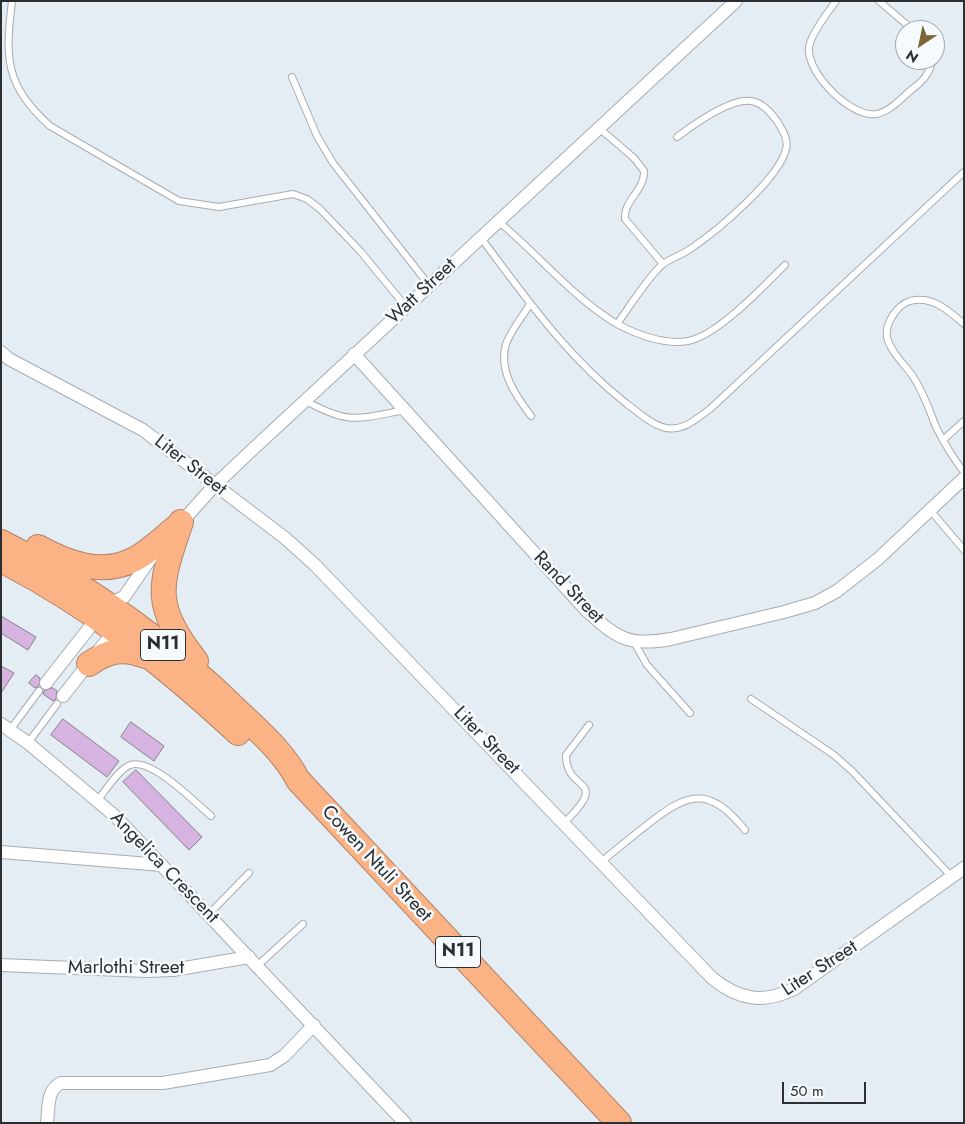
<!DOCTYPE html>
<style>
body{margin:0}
#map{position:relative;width:965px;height:1124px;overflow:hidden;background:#e5edf4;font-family:Jost,sans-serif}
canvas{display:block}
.frame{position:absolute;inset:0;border:2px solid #2c2f31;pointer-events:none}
.north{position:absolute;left:895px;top:20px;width:50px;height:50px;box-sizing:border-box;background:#f5fafe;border:1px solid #a5a9ac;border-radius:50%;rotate:214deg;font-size:14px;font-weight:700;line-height:20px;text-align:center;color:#2c2f31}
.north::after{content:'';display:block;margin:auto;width:18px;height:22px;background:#7b6636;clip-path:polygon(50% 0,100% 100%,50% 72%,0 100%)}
.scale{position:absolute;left:782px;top:1082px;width:84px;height:22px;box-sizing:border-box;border:2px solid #2c2f31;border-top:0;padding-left:6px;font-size:15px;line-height:18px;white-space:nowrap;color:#2c2f31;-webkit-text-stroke:4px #f5fafe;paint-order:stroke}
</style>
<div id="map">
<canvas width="965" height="1124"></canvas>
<div class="frame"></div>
<div class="north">N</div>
<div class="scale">50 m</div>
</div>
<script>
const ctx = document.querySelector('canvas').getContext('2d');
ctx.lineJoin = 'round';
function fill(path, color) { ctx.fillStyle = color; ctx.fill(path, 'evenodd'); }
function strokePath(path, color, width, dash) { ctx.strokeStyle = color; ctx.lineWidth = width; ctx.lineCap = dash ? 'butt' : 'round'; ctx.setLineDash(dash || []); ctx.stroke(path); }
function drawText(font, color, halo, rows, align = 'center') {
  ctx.font = font + ' Jost,sans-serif'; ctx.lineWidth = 5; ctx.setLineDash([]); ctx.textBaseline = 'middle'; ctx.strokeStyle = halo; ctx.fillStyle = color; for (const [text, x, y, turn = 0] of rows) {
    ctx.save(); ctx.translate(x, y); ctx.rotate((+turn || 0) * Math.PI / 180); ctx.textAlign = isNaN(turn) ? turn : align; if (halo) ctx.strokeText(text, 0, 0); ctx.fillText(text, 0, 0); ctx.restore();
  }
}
const building = new Path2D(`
 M 1,616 L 36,637 L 28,650 L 1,633 Z
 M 1,666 L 14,673 L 1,693 Z
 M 36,675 L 40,678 L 39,686 L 35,688 L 29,683 Z
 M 53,688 L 57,691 L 56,699 L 53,701 L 43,694 L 44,691 Z
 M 63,719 L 119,761 L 107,777 L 51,735 Z
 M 131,722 L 164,746 L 154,761 L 121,737 Z
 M 136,770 L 202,837 L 189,850 L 123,782 Z`);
fill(building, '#d7b3e1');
strokePath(building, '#858087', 1);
const lane = new Path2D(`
 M 12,1 C 5,59 5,85 50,126 L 179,201 L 219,207 L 293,194 L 307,199 L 320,209 L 361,252 L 406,307
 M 836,1 C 827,14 815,28 810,43 C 801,69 851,119 877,114 C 890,111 901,99 911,90 C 922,82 930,74 932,60
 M 879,1 L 913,30
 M 292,77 L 317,136 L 333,163 L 429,285
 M 599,128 L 634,158 L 644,171 C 645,190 623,201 625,219 L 663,264
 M 677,137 C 693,125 730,98 751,101 C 763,103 770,112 777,121 C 782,129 789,140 786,149 C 779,179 716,232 690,249 C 682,255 671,258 663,264 C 650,274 628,309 617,324 C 638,335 664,345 688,341 C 717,336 764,286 785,265
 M 499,222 C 539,255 572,297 617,324
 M 481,238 C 526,298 567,357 627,404 C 638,412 652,425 666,428 C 684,431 696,419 710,409 L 964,172
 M 530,304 C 523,316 511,330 506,344 C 498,371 516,396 531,416
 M 964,324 C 949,311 932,295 910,301 C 897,305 885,323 887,337 C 890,351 904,364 912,375 C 923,391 929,409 936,427 C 944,443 953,458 964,472
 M 304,400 C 349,425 357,419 405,410
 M 943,440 L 964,421
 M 930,510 L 964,550
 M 634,642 L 647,665 L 690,713
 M 751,699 L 834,755 L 852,771 L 952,877
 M 10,730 L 39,691
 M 28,743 L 57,704
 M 97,801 C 106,790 116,773 128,766 C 148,754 196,803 211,816
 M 564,823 C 612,776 566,794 566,755 L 589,725
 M 601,862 C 618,848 635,834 652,821 C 691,790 712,789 745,830
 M 209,914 L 249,873
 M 257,966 L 303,924`);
const street = new Path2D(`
 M 1,352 L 9,359 L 143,430 L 285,538 L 315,565 L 712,978 C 739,1000 763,1004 794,989 L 964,868
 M 354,354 L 586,610 C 617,638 628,647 671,639 L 784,612 L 815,603 L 837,591 L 878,559 L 964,478
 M 179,525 L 214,486 L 252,450 L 736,1
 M 46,683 L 108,604 L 124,597 L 153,555
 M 63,696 L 117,627
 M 1,724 L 28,743 L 115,816 L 405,1123
 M 1,852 L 162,865
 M 1,965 L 146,971 L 173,970 L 249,957
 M 47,1123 C 49,1109 46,1090 61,1083 L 163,1083 L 270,1065 L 284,1056 L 314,1025`);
const highway = new Path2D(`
 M 181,522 C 159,587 152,604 196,661
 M 1,542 C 89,586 171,645 241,714 C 262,734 285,754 298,780 L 619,1123
 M 38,547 C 67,563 101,576 133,560 C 149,552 165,536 179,525
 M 1,560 C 89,605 166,666 238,733
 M 89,664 C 108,651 123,647 145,656`);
strokePath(lane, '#a5acb2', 8);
strokePath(street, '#a5acb2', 14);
strokePath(highway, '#b38468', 26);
strokePath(lane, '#fff', 6);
strokePath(street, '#fff', 12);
strokePath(highway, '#fbb285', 24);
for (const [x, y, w] of [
 [163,645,45],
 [458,952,45]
]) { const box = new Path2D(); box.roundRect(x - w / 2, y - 15.5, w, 31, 4); ctx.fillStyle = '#f5fafe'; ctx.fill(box); strokePath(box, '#2c2f31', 1); }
drawText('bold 18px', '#2c2f31', null, [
 ["N11",163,645],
 ["N11",458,952]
]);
drawText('19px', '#2c2f31', '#f5fafe', [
 ["Watt Street",422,292,-43],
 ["Liter Street",190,466,38],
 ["Rand Street",568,588,46],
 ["Liter Street",486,741,46],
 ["Cowen Ntuli Street",376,864,47],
 ["Angelica Crescent",164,868,46],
 ["Marlothi Street",126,968],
 ["Liter Street",820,969,-33]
]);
</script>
